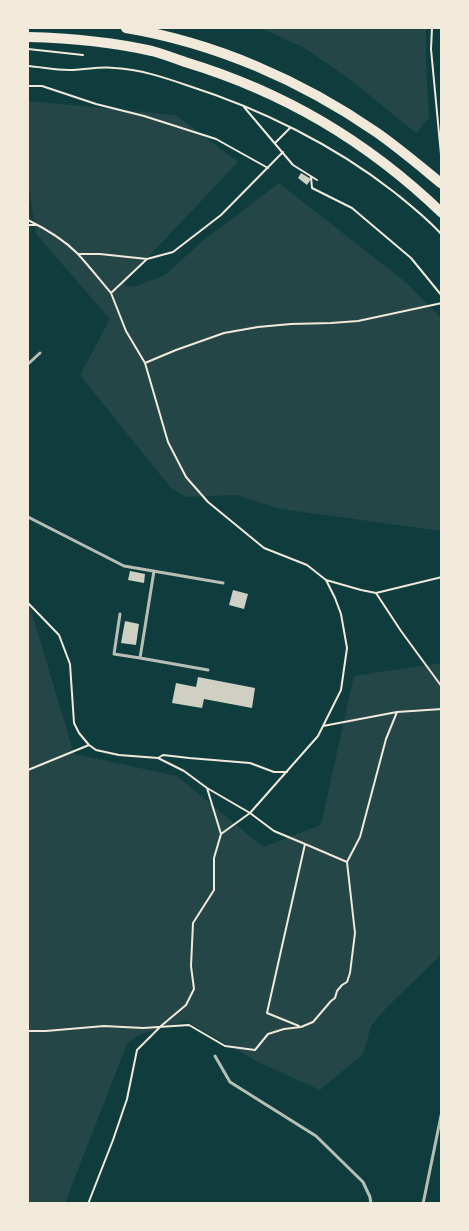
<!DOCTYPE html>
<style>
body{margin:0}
#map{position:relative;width:469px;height:1231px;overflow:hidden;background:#0f3d3e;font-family:"Open Sans",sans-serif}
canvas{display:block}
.frame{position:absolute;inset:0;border:29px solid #f1e9da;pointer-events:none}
</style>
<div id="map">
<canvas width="469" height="1231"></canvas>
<div class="frame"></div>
</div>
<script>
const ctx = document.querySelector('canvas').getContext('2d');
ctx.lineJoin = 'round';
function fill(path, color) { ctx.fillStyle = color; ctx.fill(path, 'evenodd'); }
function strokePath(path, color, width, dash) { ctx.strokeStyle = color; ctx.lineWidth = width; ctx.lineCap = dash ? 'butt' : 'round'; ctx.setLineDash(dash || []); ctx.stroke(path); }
fill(new Path2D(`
 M 260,28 L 426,28 L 426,64 L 429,118 L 416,133 L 352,81 L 303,47 Z
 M 28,101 L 176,115 L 238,162 L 133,273 L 124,285 L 134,287 L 165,275 L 204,240 L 279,183 L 408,284 L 441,318 L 441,531 L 281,509 L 236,495 L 186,497 L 171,488 L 80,375 L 110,319 L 36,234 L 28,182 Z
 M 28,604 L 30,607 L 74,754 L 177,776 L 263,847 L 321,825 L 354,676 L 441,663 L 442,949 L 439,957 L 387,1007 L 371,1026 L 363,1054 L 320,1090 L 258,1062 L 186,1021 L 139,1035 L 127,1044 L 65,1203 L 28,1203 Z`), '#244646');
fill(new Path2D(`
 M 301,173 L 311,179 L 307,185 L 298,178 Z
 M 130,571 L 145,574 L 144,583 L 128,580 Z
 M 233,590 L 248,594 L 244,609 L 229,605 Z
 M 125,621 L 139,624 L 136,645 L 121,643 Z
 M 198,677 L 255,688 L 252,708 L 204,699 L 202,708 L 172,703 L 176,683 L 196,687 Z`), '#cfcfc3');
strokePath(new Path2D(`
 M 432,28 L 431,49 L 442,165
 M 28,49 L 83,55
 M 28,66 C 41,67 55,70 69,70 C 84,70 100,66 115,68 C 139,69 166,78 189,86 C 261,109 334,145 394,192 C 410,205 428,219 442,235
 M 28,86 L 42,86 L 96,104 L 144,116 L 216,139 L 268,168
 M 244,107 L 293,165 L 317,180
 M 275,143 L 290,128
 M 311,177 L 312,188 L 352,208 L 411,258 L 442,296
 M 28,220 C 44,228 64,240 77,253 C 89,266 100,280 111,293
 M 28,225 L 36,225
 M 78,254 L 100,254 L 147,259 L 173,252 L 221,215 L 283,152
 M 145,363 L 176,350 L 224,333 L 258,327 L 291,324 L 331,323 L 358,321 L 442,303
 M 326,580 L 361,590 L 376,593 L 442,577
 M 376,593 L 401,631 L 442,687
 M 28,603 L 59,635 L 70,664 L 74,723 L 79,733 L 89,745 L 96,750 L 119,755 L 158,758 L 184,771 L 207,788 L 221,834
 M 323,726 L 397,712 L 442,709
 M 158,758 L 163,755 L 189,758 L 250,763 L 274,772 L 287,772
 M 28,770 L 89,745
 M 207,788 L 250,813 L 274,831 L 305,844
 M 299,1026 L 267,1013 L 305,844 L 347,862
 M 28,1031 L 46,1031 L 104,1026 L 143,1028 L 189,1025 L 225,1046 L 255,1050 L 268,1034 L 284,1029 L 301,1027 L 313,1022 L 331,1001 L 335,998 L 337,991 L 342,985 L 347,982 L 350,973 L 355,933 L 347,862 L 360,837 L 386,739 L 397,712
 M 88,1204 L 113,1140 L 127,1099 L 137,1050 L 161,1026 L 186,1005 L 194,989 L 191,966 L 193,923 L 214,890 L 214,858 L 221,834 L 250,813 L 318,736 L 341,690 L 347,648 L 341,614 L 335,598 L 326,580 L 307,565 L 264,548 L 208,502 L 186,477 L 168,442 L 145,363 L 126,331 L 111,293 L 147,259`), '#f1e9da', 2);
strokePath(new Path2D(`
 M 28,364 L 40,353
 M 28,517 L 124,566 L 223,583
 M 154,571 L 140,658 L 208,670
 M 120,614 L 114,654 L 140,658
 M 215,1056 L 230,1082 L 316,1136 L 363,1182 L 370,1197 L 371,1204
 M 423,1204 L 442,1111`), '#b8beb3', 3);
strokePath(new Path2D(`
 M 126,28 C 216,43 302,81 376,132 C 399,148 420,166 442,184
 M 28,37 C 69,38 112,42 152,51 C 163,54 174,58 185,62 C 284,92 367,141 442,213`), '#f1e9da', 10);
</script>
